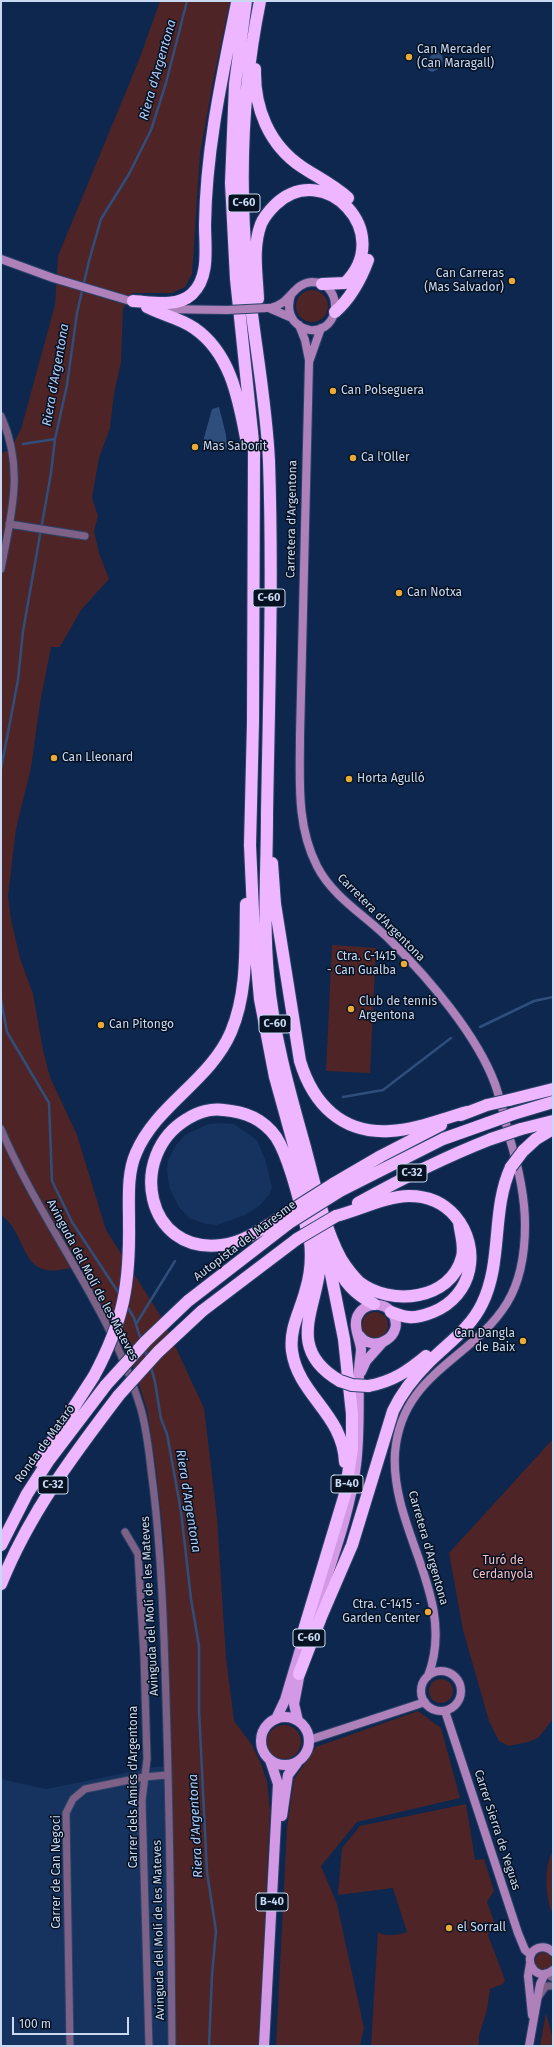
<!DOCTYPE html>
<meta charset="utf-8">
<style>
body{margin:0}
#map{position:relative;width:554px;height:2047px;overflow:hidden;background:#0d274e;font-family:"Fira Sans",sans-serif}
canvas{display:block}
.frame{position:absolute;inset:0;border:2px solid #c8d9f1;pointer-events:none}
.scale{position:absolute;left:12px;top:2017px;width:117px;height:18px;box-sizing:border-box;border:2px solid #c8d9f1;border-top:0;padding-left:5px;font-size:12px;line-height:14px;white-space:nowrap;color:#c8d9f1;-webkit-text-stroke:3px #061122;paint-order:stroke}
</style>
<div id="map">
<canvas width="554" height="2047"></canvas>
<div class="frame"></div>
<div class="scale">100 m</div>
</div>
<script>
const ctx = document.querySelector('canvas').getContext('2d');
ctx.lineJoin = 'round';
function fill(path, color) { ctx.fillStyle = color; ctx.fill(path, 'evenodd'); }
function strokePath(path, color, width, dash) { ctx.strokeStyle = color; ctx.lineWidth = width; ctx.lineCap = dash ? 'butt' : 'round'; ctx.setLineDash(dash || []); ctx.stroke(path); }
function drawText(font, color, halo, rows, align = 'center') {
  ctx.font = font + ' "Fira Sans",sans-serif'; ctx.lineWidth = 3; ctx.setLineDash([]); ctx.textBaseline = 'middle'; ctx.strokeStyle = halo; ctx.fillStyle = color; for (const [text, x, y, turn = 0] of rows) {
    ctx.save(); ctx.translate(x, y); ctx.rotate((+turn || 0) * Math.PI / 180); ctx.textAlign = isNaN(turn) ? turn : align; if (halo) ctx.strokeText(text, 0, 0); ctx.fillText(text, 0, 0); ctx.restore();
  }
}
fill(new Path2D(`
 M 219,1123 L 234,1124 L 257,1140 L 266,1162 L 272,1187 L 270,1194 L 259,1206 L 245,1215 L 217,1225 L 206,1224 L 189,1218 L 179,1207 L 169,1187 L 167,1170 L 168,1160 L 176,1145 L 185,1135 L 208,1124 Z
 M 170,1766 L 172,2046 L 1,2046 L 1,1779 L 46,1789 L 155,1767 Z`), '#15335e');
fill(new Path2D(`
 M 160,1 L 230,1 L 214,77 L 200,153 L 192,274 L 185,287 L 172,293 L 132,293 L 123,309 L 121,362 L 114,394 L 110,428 L 99,458 L 92,498 L 98,516 L 94,531 L 99,553 L 109,579 L 81,610 L 60,647 L 51,647 L 40,703 L 31,768 L 16,829 L 8,896 L 11,920 L 20,958 L 33,994 L 43,1050 L 50,1077 L 77,1135 L 106,1230 L 162,1318 L 204,1408 L 217,1517 L 226,1658 L 234,1721 L 252,1745 L 261,1764 L 267,1781 L 270,1811 L 259,2046 L 172,2046 L 169,1708 L 164,1543 L 156,1469 L 147,1409 L 134,1369 L 106,1313 L 77,1265 C 72,1269 65,1269 59,1270 C 29,1274 27,1252 15,1231 C 12,1225 6,1219 1,1214 L 1,453 L 10,450 L 21,429 L 55,305 L 58,256 L 139,60 Z
 M296 306a16 16 0 1 1 32 0a16 16 0 1 1-32 0Z
 M 332,945 L 376,948 L 370,1073 L 326,1071 Z
 M362 1325a13 13 0 1 1 26 0a13 13 0 1 1-26 0Z
 M 553,1439 L 553,1719 L 538,1738 L 528,1742 L 509,1746 L 499,1741 L 489,1721 L 463,1630 L 449,1553 Z
 M429 1691a12 12 0 1 1 24 0a12 12 0 1 1-24 0Z
 M 418,1711 L 441,1728 L 460,1798 L 357,1822 L 321,1866 L 337,1904 L 364,2028 L 360,2046 L 276,2046 L 287,1828 L 294,1779 L 316,1747 Z
 M267 1742a17 17 0 1 1 34 0a17 17 0 1 1-34 0Z
 M 466,1804 L 475,1860 L 484,1859 L 494,1891 L 487,1902 L 495,1924 L 488,1935 L 505,1980 L 503,1984 L 490,1989 L 487,2010 L 479,2035 L 479,2046 L 371,2046 L 378,1932 C 385,1937 399,1935 407,1932 L 393,1888 L 338,1895 L 342,1848 L 360,1826 Z
 M 553,1851 L 553,1914 C 545,1900 544,1864 553,1851 Z
 M535 1961a9 9 0 1 1 18 0a9 9 0 1 1-18 0Z
 M 546,2013 L 553,2039 L 553,2046 L 540,2046 Z`), '#4e2426');
fill(new Path2D(`
 M 437,51 L 442,55 C 444,64 441,69 432,72 L 428,70 C 426,61 429,56 437,51 Z
 M 219,407 L 226,435 L 227,449 L 222,451 L 206,450 L 202,445 L 212,409 Z`), '#304e7b');
strokePath(new Path2D(`
 M 23,444 L 55,439
 M 1,769 L 18,680 L 23,631 L 51,473 L 55,439 L 67,385 L 77,313 L 89,261 L 101,219 L 129,174 L 151,130 L 166,83 L 187,1
 M 1,999 L 7,1032 L 49,1103 L 52,1181 L 72,1222 L 120,1295
 M 480,1027 L 534,1001 L 553,997
 M 343,1097 L 383,1090 L 451,1038
 M 127,1306 L 134,1318 L 141,1340
 M 136,1324 L 175,1261
 M 144,1348 L 148,1359
 M 151,1367 L 155,1382 L 161,1419 L 167,1434 L 181,1511 L 191,1599 L 199,1646 L 199,1710 L 207,1872 L 216,1931 L 212,1975 L 209,2046`), '#304e7b', 2.5);
const street = new Path2D(`
 M 1,416 C 25,469 11,515 1,569
 M 9,524 L 85,536
 M 1,1129 C 41,1224 110,1306 140,1406 C 147,1428 149,1454 152,1477 C 159,1531 162,1585 164,1639 C 169,1775 171,1910 172,2046
 M 125,1532 L 138,1554 L 144,1656 L 147,1759 L 142,1801 L 149,2046
 M 547,1974 L 553,1978
 M 539,1996 L 546,1986 L 553,1986
 M 70,2046 L 66,1813 L 73,1799 L 85,1789 L 144,1777 L 167,1775`);
const secondary = new Path2D(`
 M 1,259 L 53,278 L 137,303
 M 269,308 L 292,318
 M 271,308 C 275,307 279,305 282,303 C 293,295 297,283 312,282 C 344,282 342,333 310,330 C 304,329 298,326 294,321 C 288,313 288,304 291,295
 M 162,309 L 227,310
 M 299,325 L 305,340 L 309,360
 M 321,328 L 309,362 L 300,735 C 300,780 296,825 317,866 C 333,898 368,917 392,942 C 429,979 477,1035 495,1084 C 501,1101 505,1119 509,1136 C 518,1165 525,1195 525,1225 C 525,1251 521,1280 507,1303 C 472,1360 401,1373 395,1453 C 390,1530 458,1599 428,1676
 M421 1691a20 20 0 1 1 40 0a20 20 0 1 1-40 0Z
 M 445,1711 L 518,1933 L 525,1950 L 531,1955
 M 309,1740 L 425,1702
 M 553,1952 C 549,1948 544,1946 538,1948 C 520,1955 535,1985 553,1970
 M 530,1964 L 528,1976 L 532,2015
 M 529,2046 L 540,1984 L 545,1974`);
const primary = new Path2D(`
 M 361,1372 L 366,1361 L 382,1343
 M 310,1632 C 325,1576 349,1522 356,1465 C 360,1433 358,1402 359,1371 C 359,1364 361,1356 361,1349 C 360,1339 353,1327 357,1317 C 363,1303 383,1300 392,1313 C 407,1334 374,1356 359,1335
 M261 1741a24 24 0 1 1 48 0a24 24 0 1 1-48 0Z
 M 276,1719 L 285,1700 L 304,1636
 M 298,1721 L 294,1704 L 301,1667
 M 282,1816 L 288,1775 L 297,1763
 M 264,2046 L 278,1784 L 270,1760`);
const highway = new Path2D(`
 M 246,1 L 235,84 L 231,183 L 236,279 L 254,451 L 253,722 L 250,845 L 254,934 L 260,999 L 275,1077 L 314,1218 L 328,1259 L 344,1339 L 352,1414 L 352,1449 L 345,1494 L 300,1643
 M 260,1 C 242,89 239,182 247,271 C 253,335 266,397 269,461 C 273,578 269,696 267,814 C 267,868 263,921 268,975 C 273,1034 289,1090 305,1147 C 314,1181 324,1228 341,1259 C 346,1267 352,1275 359,1282 C 391,1307 451,1300 462,1257 C 465,1245 460,1233 459,1221
 M 255,69 C 254,108 269,145 302,167 C 317,177 334,185 348,198
 M 258,299 C 257,274 252,248 261,224 C 264,217 270,210 275,205 C 324,158 396,233 345,283 L 322,284
 M 133,301 C 151,302 177,308 192,294 C 210,277 205,248 205,225 C 206,149 222,77 237,3
 M 147,307 C 162,315 180,318 194,328 C 232,354 239,402 247,443
 M 335,312 C 351,298 361,279 368,260
 M 272,863 L 275,904 L 300,1061 C 313,1104 342,1134 390,1131 C 415,1130 442,1119 467,1112
 M 509,1100 L 553,1089
 M 513,1114 L 553,1102
 M 461,1115 L 487,1105
 M 521,1129 L 553,1121
 M 523,1151 L 536,1139 L 553,1129
 M 333,1184 L 381,1156 L 441,1125
 M 340,1191 L 443,1139 L 488,1123
 M 358,1203 C 401,1179 445,1157 491,1139
 M 284,1215 C 265,1227 245,1242 222,1245 C 145,1255 127,1155 187,1119 C 198,1112 212,1108 224,1110 C 246,1112 263,1119 276,1137 C 291,1160 302,1213 310,1241 C 312,1258 311,1272 306,1289 C 301,1310 289,1328 292,1351 C 298,1395 343,1414 345,1462
 M 336,1216 C 359,1210 387,1196 409,1196 C 428,1196 443,1202 455,1216 C 482,1248 473,1296 433,1312 C 425,1315 417,1318 409,1317 C 403,1317 397,1314 391,1312
 M 129,1221 C 129,1199 127,1173 136,1153 C 156,1105 210,1081 231,1032 C 248,992 245,947 246,904
 M 319,1248 C 327,1298 277,1344 340,1381
 M 335,1261 C 343,1282 355,1294 374,1304
 M 188,1301 L 289,1223
 M 202,1311 L 297,1239
 M 368,1386 C 392,1382 408,1371 426,1356
 M 39,1461 L 94,1376
 M 1,1545 L 27,1494 L 49,1460 L 106,1385
 M 1,1584 C 29,1514 74,1454 119,1395
 M 299,1674 L 321,1617 L 352,1545 L 393,1411 C 402,1392 414,1377 429,1362 C 448,1343 470,1329 482,1304 C 503,1262 491,1210 511,1167`);
strokePath(street, '#2b4368', 9);
strokePath(secondary, '#2b4368', 10);
strokePath(primary, '#2b4368', 12);
strokePath(highway, '#2b4368', 14);
strokePath(street, '#7d6186', 7);
strokePath(secondary, '#ae81bb', 8);
strokePath(primary, '#d399e4', 10);
strokePath(highway, '#eeb6fe', 12);
const secondaryBridge = new Path2D(`
 M 227,310 L 266,308`);
const highwayBridge = new Path2D(`
 M 487,1105 L 509,1100
 M 488,1123 L 513,1114
 M 491,1139 L 521,1129
 M 511,1167 L 523,1151
 M 284,1215 L 333,1184
 M 289,1223 L 340,1191
 M 297,1239 L 336,1216
 M 94,1376 C 124,1320 130,1284 129,1221
 M 340,1381 L 352,1385 L 368,1386
 M 106,1385 L 146,1341 L 188,1301
 M 119,1395 L 158,1352 L 202,1311`);
strokePath(secondaryBridge, '#2b4368', 10, []);
strokePath(highwayBridge, '#2b4368', 14, []);
strokePath(secondaryBridge, '#ae81bb', 8);
strokePath(highwayBridge, '#eeb6fe', 12);
for (const [x, y, r, color] of [
 [409,57,4,"#e9ab38"],
 [512,281,4,"#e9ab38"],
 [333,391,4,"#e9ab38"],
 [195,447,4,"#e9ab38"],
 [353,458,4,"#e9ab38"],
 [399,593,4,"#e9ab38"],
 [54,758,4,"#e9ab38"],
 [349,779,4,"#e9ab38"],
 [404,964,4,"#e9ab38"],
 [351,1009,4,"#e9ab38"],
 [101,1025,4,"#e9ab38"],
 [523,1341,4,"#e9ab38"],
 [428,1612,4,"#e9ab38"],
 [449,1928,4,"#e9ab38"]
]) { const dot = new Path2D(); dot.arc(x, y, r, 0, 2 * Math.PI); ctx.fillStyle = color; ctx.fill(dot); strokePath(dot, '#061122', 1.5); }
for (const [x, y, w] of [
 [244,203,32],
 [269,598,32],
 [275,1024,32],
 [412,1173,30],
 [347,1484,32],
 [53,1485,30],
 [309,1638,32],
 [272,1902,32]
]) { const box = new Path2D(); box.roundRect(x - w / 2, y - 9, w, 18, 3); ctx.fillStyle = '#061122'; ctx.fill(box); strokePath(box, '#c8d9f1', 1); }
drawText('bold 11px', '#c8d9f1', null, [
 ["C-60",244,203],
 ["C-60",269,598],
 ["C-60",275,1024],
 ["C-32",412,1173],
 ["B-40",347,1484],
 ["C-32",53,1485],
 ["C-60",309,1638],
 ["B-40",272,1902]
]);
drawText('12px', '#c8d9f1', '#061122', [
 ["Can Mercader",417,50],
 ["(Can Maragall)",417,64],
 ["Can Carreras",504,274,"right"],
 ["(Mas Salvador)",504,288,"right"],
 ["Can Polseguera",341,391],
 ["Mas Saborit",203,447],
 ["Ca l'Oller",361,458],
 ["Can Notxa",407,593],
 ["Can Lleonard",62,758],
 ["Horta Agulló",357,779],
 ["Ctra. C-1415",396,957,"right"],
 ["- Can Gualba",396,971,"right"],
 ["Club de tennis",359,1002],
 ["Argentona",359,1016],
 ["Can Pitongo",109,1025],
 ["Can Dangla",515,1334,"right"],
 ["de Baix",515,1348,"right"],
 ["Ctra. C-1415 -",420,1605,"right"],
 ["Garden Center",420,1619,"right"],
 ["el Sorrall",457,1928]
], 'left');
drawText('12px', '#c8d9f1', '#061122', [
 ["Carretera d'Argentona",292,519,-89],
 ["Carretera d'Argentona",381,918,45],
 ["Autopista del Maresme",245,1241,-37],
 ["Avinguda del Molí de les Mateves",92,1280,62],
 ["Ronda de Mataró",45,1444,-54],
 ["Carretera d'Argentona",428,1548,74],
 ["Avinguda del Molí de les Mateves",150,1606,-93],
 ["Carrer dels Amics d'Argentona",134,1787,-90],
 ["Carrer Sierra de Yeguas",497,1830,72],
 ["Carrer de Can Negoci",57,1872,-90],
 ["Avinguda del Molí de les Mateves",159,1930,-91]
]);
drawText('12px', '#fabebf', '#061122', [
 ["Turó de",503,1561],
 ["Cerdanyola",503,1575]
]);
drawText('italic 13px', '#afccf7', '#061122', [
 ["Riera d'Argentona",158,70,-74],
 ["Riera d'Argentona",56,375,-80],
 ["Riera d'Argentona",188,1501,81],
 ["Riera d'Argentona",196,1826,-93]
]);
</script>
